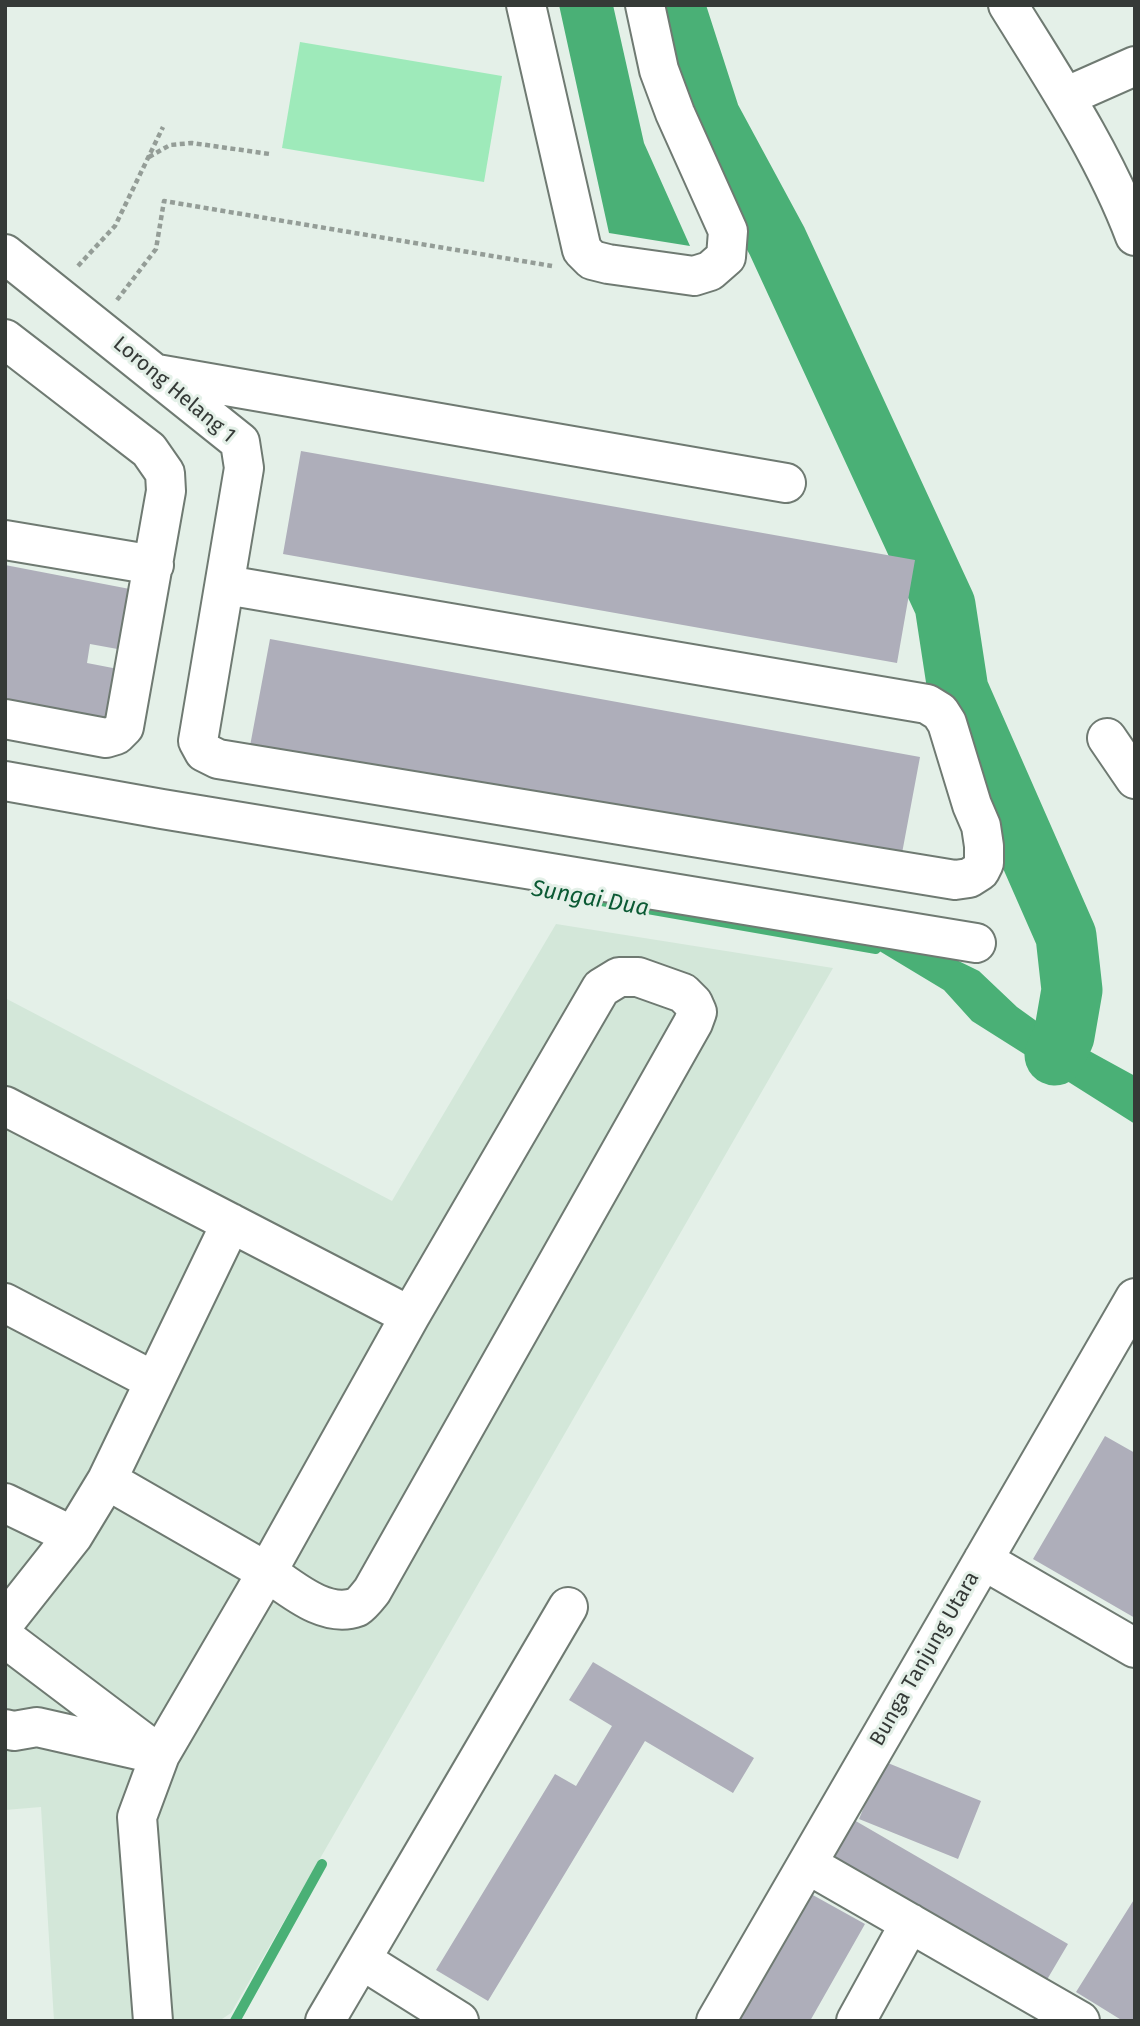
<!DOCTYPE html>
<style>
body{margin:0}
#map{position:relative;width:1140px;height:2026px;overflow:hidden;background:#e4f0e8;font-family:"Fira Sans",sans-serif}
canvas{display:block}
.frame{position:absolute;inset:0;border:7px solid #353a37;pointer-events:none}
</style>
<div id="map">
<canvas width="1140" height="2026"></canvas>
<div class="frame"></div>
</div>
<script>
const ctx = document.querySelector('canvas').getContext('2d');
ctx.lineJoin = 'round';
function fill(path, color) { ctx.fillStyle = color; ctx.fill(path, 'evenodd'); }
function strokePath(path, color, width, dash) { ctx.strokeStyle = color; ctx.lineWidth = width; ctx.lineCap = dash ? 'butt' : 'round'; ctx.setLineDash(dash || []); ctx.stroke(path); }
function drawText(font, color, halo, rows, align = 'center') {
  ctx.font = font + ' "Fira Sans",sans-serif'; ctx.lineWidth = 6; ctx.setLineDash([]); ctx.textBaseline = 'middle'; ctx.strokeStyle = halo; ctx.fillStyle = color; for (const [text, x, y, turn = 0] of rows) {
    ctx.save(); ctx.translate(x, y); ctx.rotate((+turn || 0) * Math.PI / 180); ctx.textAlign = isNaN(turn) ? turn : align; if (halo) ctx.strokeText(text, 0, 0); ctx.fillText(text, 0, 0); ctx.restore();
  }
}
fill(new Path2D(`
 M 556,924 L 833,968 L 231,2013 L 219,2021 L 54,2021 L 41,1807 L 5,1810 L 5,998 L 392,1201 Z`), '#d3e7d9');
fill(new Path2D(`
 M 300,42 L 502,76 L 484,182 L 282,148 Z`), '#9eeaba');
fill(new Path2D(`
 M 559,5 L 613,5 L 644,143 L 690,246 L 609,233 Z
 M 901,942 L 936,950 L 979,971 L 1017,1007 L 1042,1025 L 1135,1076 L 1135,1124 L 972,1021 L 944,990 L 876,949 Z`), '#4ab076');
strokePath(new Path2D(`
 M 539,890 L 876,949
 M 235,2021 L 322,1864`), '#4ab076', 10);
strokePath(new Path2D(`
 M 674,5 L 710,117 L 777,241 L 945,605 L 958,690 L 1066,936 L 1072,990 L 1064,1036 L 1055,1055`), '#4ab076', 61);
fill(new Path2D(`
 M 301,451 L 915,560 L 897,663 L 283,554 Z
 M 5,565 L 135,590 L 123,650 L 90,644 L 87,663 L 118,669 L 108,721 L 5,701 Z
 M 270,639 L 920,757 L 900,864 L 250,746 Z
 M 1105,1436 L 1135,1453 L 1135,1618 L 1033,1559 Z
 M 593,1662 L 754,1758 L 733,1793 L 645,1741 L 488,2001 L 436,1970 L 555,1774 L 576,1786 L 612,1726 L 569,1700 Z
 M 883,1761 L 981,1801 L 958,1859 L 859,1819 Z
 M 854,1820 L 1068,1944 L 1045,1983 L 832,1859 Z
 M 811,1894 L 865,1924 L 810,2021 L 739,2021 Z
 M 1135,1898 L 1135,2021 L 1123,2021 L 1076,1992 Z`), '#aeaeba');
const minor = new Path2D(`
 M 526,5 L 582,250 L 592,260 L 608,264 L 694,276 L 710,271 L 726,257 L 728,231 L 675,113 L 659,70 L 645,5
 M 1008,5 C 1054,79 1104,154 1135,236
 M 1065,97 L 1135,66
 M 5,254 L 240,442 L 244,468 L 198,741 L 204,752 L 218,759 L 955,880 L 969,878 L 980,871 L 984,863 L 984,846 L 981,826 L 972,805 L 947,723 L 940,712 L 927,704 L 226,585
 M 5,339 L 149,450 L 165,473 L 166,491 L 124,727 L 116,735 L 106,738 L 5,719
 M 157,374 L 786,483
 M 5,540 L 154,565
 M 1107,738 L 1135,779
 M 5,781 L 162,809 L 976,943
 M 5,1106 L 410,1316
 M 5,1303 L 154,1381
 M 107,1480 L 267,1572 L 410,1316 L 601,988 L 619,977 L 638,977 L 683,993 L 693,1003 L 697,1012 L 693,1023 L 372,1591 C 368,1596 362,1604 357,1607 C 325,1619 291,1588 267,1572 L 160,1755 L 137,1817 L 153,2021
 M 5,1503 L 73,1536
 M 983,1560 L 1135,1648
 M 5,1622 L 73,1536 L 107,1480 L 231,1223
 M 5,1638 L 160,1755
 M 5,1729 L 14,1731 L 37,1727 L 147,1752
 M 807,1864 L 1080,2021
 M 362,1960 L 459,2021
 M 325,2021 L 568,1607
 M 716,2021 L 1135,1298
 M 856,2021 L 910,1923`);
strokePath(minor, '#6f7a72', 42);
strokePath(new Path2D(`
 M 149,157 L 170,145 L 192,143 L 270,154
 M 78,266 L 115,226 L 163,127
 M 117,300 L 156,249 L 164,201 L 552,266`), '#949d97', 4.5, [5, 3.5]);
strokePath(minor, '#fff', 38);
drawText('21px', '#353a37', '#e4f0e8', [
 ["Lorong Helang 1",174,390,40],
 ["Bunga Tanjung Utara",925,1659,-60]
]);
drawText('italic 23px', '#0b5a34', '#e4f0e8', [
 ["Sungai Dua",590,899,10]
]);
</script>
